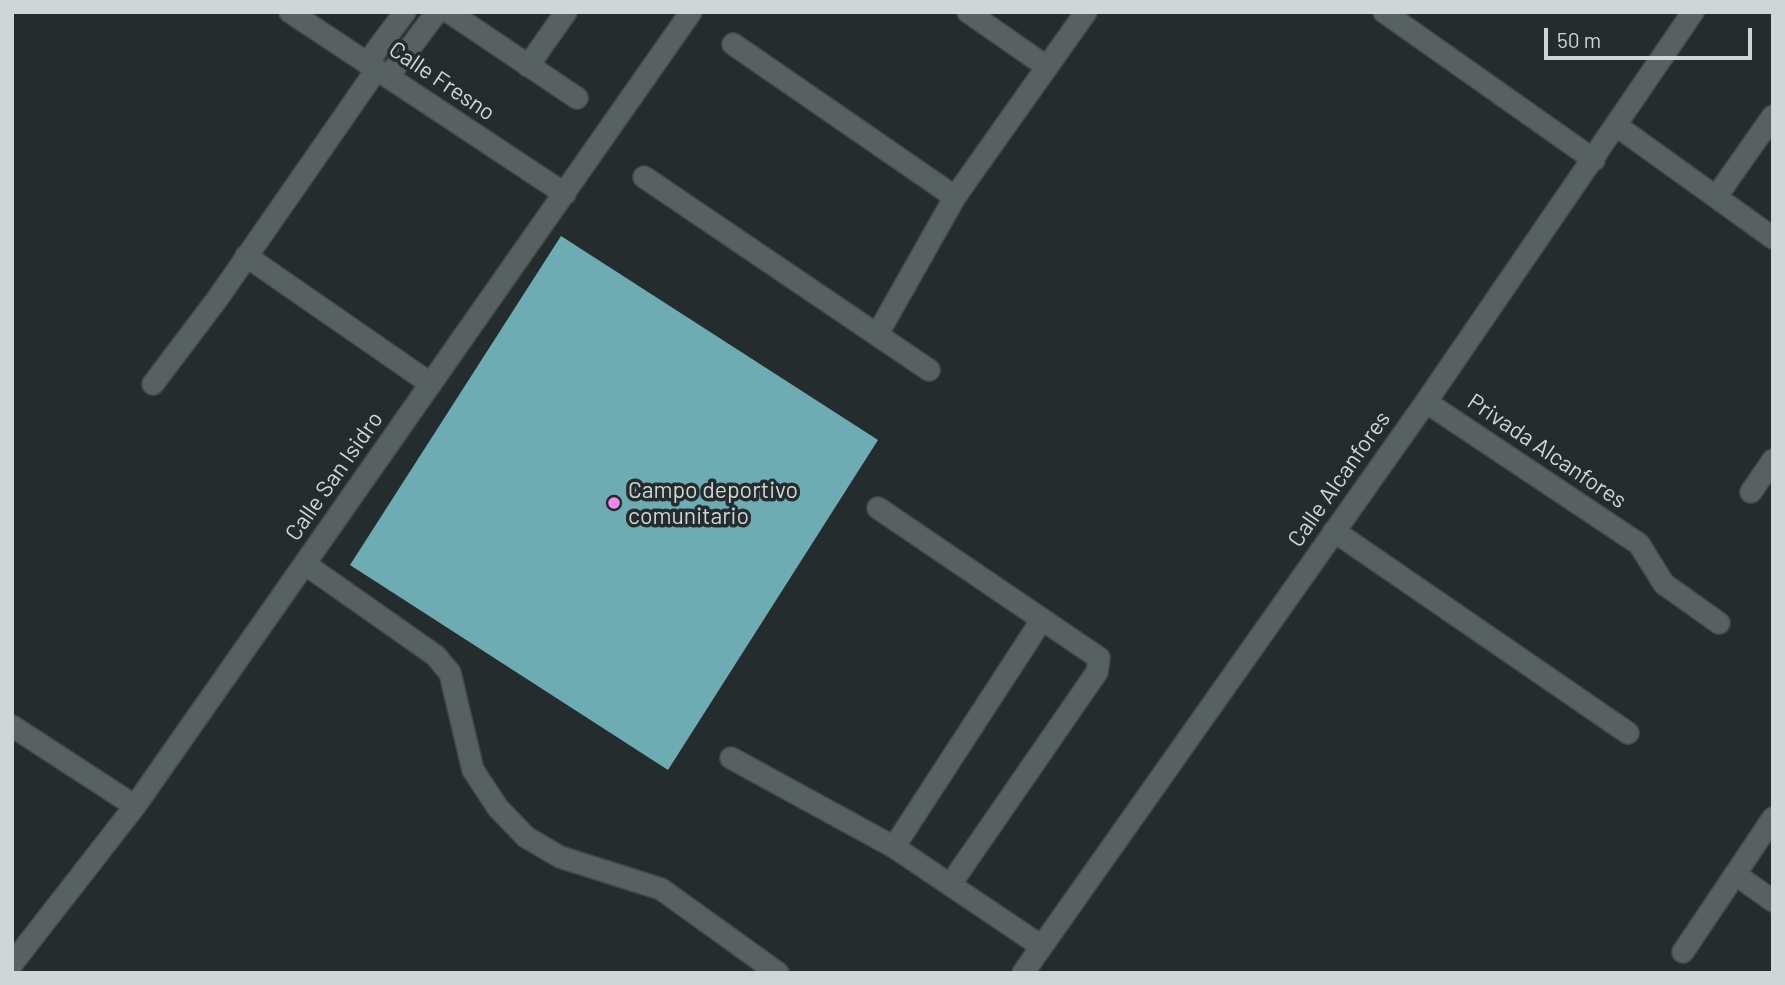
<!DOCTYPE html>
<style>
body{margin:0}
#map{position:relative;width:1785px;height:985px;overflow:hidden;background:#242c2d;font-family:Barlow,sans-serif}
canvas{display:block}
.frame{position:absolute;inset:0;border:14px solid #d0d5d6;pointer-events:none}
.scale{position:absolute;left:1544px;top:28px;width:208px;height:32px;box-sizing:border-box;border:4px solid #d0d5d6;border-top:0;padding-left:9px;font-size:21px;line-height:24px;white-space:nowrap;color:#d0d5d6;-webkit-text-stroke:5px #242c2d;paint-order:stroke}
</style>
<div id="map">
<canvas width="1785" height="985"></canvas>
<div class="frame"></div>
<div class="scale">50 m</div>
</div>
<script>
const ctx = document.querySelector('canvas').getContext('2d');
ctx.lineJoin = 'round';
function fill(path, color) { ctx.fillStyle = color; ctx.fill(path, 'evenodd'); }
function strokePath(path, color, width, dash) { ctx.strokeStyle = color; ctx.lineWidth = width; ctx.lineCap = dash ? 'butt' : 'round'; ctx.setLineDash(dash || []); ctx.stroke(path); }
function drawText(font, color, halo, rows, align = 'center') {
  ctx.font = font + ' Barlow,sans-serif'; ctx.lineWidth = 7; ctx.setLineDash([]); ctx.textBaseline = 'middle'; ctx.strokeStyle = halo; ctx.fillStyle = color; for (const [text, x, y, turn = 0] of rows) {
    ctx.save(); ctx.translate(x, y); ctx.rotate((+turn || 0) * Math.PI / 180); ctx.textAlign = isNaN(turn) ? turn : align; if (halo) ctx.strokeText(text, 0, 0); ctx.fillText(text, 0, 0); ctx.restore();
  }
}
fill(new Path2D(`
 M 561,236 L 878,440 L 668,770 L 350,565 Z`), '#6eacb4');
const minor = new Path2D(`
 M 290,12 L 565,194
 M 449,12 L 577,98
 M 968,12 L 1047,67
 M 1384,12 L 1594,160
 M 733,44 L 955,197
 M 367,63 L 405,12
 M 528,66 L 566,12
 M 388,77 L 437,12
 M 1617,126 L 1773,238
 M 644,177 L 929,370
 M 1716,197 L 1773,116
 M 246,256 L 431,384
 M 877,335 L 955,197 L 1086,12
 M 153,384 L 218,298 L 377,69
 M 1426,402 L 1639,544 L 1664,584 L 1719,623
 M 1751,492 L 1773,460
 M 878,508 L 1099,658 L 1097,672 L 950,885
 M 1334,531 L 1628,733
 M 305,564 L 436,656 L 450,673 L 473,770 L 498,808 L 526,837 L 560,857 L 661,889 L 778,973
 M 12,726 L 135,806
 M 731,758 L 894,847 L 1041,946
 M 894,847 L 1041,621
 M 1735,874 L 1773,901
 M 1683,952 L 1773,818
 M 12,964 L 135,806 L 691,12
 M 1023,973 L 1426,402 L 1693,12`);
strokePath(minor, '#444a4b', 24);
strokePath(minor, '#586162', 21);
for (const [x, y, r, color] of [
 [614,503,7,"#f987e9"]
]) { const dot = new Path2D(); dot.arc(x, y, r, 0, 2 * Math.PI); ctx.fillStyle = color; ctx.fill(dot); strokePath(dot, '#242c2d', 2.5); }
drawText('23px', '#d0d5d6', '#242c2d', [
 ["Calle Fresno",442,81,34],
 ["Privada Alcanfores",1547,451,34],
 ["Calle San Isidro",334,476,-55],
 ["Calle Alcanfores",1339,479,-55]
]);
drawText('23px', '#d0d5d6', '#242c2d', [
 ["Campo deportivo",628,490],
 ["comunitario",628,516]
], 'left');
</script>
